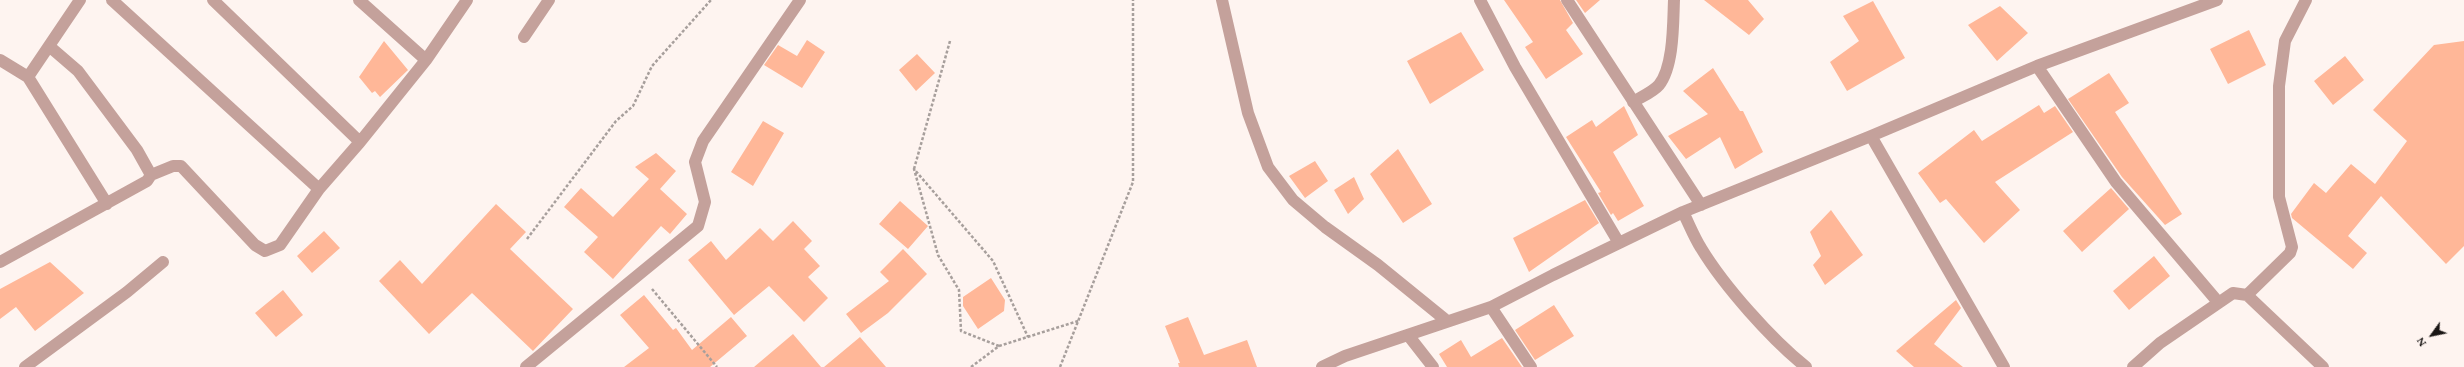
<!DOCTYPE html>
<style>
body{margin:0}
#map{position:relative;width:2464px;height:367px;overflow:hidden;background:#fef4f0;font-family:Spectral,serif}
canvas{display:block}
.north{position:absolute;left:2412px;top:315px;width:40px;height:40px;-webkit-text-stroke:3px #fef4f0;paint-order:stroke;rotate:237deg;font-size:11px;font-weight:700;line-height:16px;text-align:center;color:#1a1615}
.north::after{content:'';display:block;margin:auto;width:14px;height:18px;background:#1a1615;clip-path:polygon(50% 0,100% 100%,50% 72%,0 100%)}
</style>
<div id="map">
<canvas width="2464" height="367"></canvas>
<div class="north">N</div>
</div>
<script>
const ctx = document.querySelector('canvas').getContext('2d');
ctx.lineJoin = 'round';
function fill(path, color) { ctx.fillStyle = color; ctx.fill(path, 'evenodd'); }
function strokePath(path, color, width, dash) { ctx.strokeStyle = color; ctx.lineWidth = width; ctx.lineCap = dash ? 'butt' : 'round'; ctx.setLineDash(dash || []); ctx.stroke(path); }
fill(new Path2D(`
 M 1504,0 L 1560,0 L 1573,23 L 1566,30 L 1583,54 L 1546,79 L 1525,47 L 1533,42 Z
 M 1576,0 L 1600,0 L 1585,13 Z
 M 1704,0 L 1748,0 L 1764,19 L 1749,35 Z
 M 1873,1 L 1905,58 L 1847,91 L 1830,62 L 1859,41 L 1843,16 Z
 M 2000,6 L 2028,33 L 1997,61 L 1968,25 Z
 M 2249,30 L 2266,65 L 2228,84 L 2210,49 Z
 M 1461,32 L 1484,70 L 1430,104 L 1407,61 Z
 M 807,40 L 825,52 L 802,88 L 764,65 L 778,45 L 797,56 Z
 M 384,41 L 408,70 L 380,97 L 375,91 L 372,93 L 359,77 Z
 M 2464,41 L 2464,246 L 2446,264 L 2381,196 L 2348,236 L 2367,253 L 2353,269 L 2292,218 L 2291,214 L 2314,183 L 2326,193 L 2351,164 L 2375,184 L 2407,141 L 2373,110 L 2434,45 Z
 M 917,54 L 935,73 L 916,91 L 899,70 Z
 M 2345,56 L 2364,80 L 2333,105 L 2314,81 Z
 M 1713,68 L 1740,111 L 1743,111 L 1763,152 L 1735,169 L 1720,137 L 1686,159 L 1668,136 L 1708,114 L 1683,91 Z
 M 2109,73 L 2129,103 L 2115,112 L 2182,214 L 2165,225 L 2122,177 L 2068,99 Z
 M 2039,105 L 2044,113 L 2055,106 L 2073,132 L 1995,182 L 2020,210 L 1984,243 L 1946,199 L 1940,203 L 1918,173 L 1974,130 L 1982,141 Z
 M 1624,106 L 1638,135 L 1613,152 L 1644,206 L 1618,221 L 1613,213 L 1611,215 L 1598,193 L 1601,192 L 1566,137 L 1592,120 L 1596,127 Z
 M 763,121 L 784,133 L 753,186 L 731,172 Z
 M 1398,149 L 1432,204 L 1403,223 L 1370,174 Z
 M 656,153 L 676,171 L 660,189 L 687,214 L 670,234 L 661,226 L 613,279 L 584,252 L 598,237 L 564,207 L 581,188 L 613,217 L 649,179 L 635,167 Z
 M 1315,161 L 1328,181 L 1305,198 L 1289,176 Z
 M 1354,177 L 1364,199 L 1348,214 L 1334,190 Z
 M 2111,188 L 2129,209 L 2082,252 L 2063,231 Z
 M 1585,200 L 1599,223 L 1529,272 L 1513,238 Z
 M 900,201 L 928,226 L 908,249 L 879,224 Z
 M 496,204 L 526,232 L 510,249 L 573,309 L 533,351 L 472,293 L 429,334 L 379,281 L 400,260 L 422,284 Z
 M 1831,210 L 1863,255 L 1825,285 L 1813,265 L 1821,256 L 1810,232 Z
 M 793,221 L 812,241 L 804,249 L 820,266 L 808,277 L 828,298 L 804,322 L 769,286 L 734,315 L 688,260 L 711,241 L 726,260 L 760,228 L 773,241 Z
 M 324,231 L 340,248 L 312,273 L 297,256 Z
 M 903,249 L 927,274 L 888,313 L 861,333 L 846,314 L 889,281 L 880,272 Z
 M 2154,256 L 2170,276 L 2129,310 L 2113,291 Z
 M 50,262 L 84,293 L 35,331 L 16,307 L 0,319 L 0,289 Z
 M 991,278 L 1005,300 L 1004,311 L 978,329 L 963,306 L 963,297 Z
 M 283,290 L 303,315 L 276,337 L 255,313 Z
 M 644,295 L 673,330 L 676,328 L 692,350 L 731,317 L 747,336 L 710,367 L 624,367 L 649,348 L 620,315 Z
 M 1956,300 L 1961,308 L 1934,344 L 1963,367 L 1914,367 L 1896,351 Z
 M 1554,305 L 1574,336 L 1535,360 L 1515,330 Z
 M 1188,317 L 1204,355 L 1247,340 L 1257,367 L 1179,367 L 1178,363 L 1180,363 L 1165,326 Z
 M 793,334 L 821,367 L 754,367 Z
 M 860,337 L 886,367 L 824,367 Z
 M 1502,338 L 1522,367 L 1447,367 L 1439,354 L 1461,340 L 1471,357 Z`), '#ffb798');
strokePath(new Path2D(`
 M 914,169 L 950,41
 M 527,239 L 616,121 L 633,106 L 652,66 L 711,0
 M 652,289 L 717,367
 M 999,346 L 961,331 L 959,290 L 938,255 L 914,169 L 993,261 L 1028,337
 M 971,367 L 999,346 L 1078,321
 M 1060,367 L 1133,182 L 1133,0`), '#a79f9c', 2.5, [3, 2]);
strokePath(new Path2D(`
 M 112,0 L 319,189 L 360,142 L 426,60 L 467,0
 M 213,0 L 360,142
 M 359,0 L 426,60
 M 1222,0 L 1248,113 L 1268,167 L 1293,200 L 1325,227 L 1378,265 L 1447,321
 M 1480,0 L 1515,67 L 1619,243
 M 1567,0 L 1701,205
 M 524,37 L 549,0
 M 0,60 L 28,77 L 80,0
 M 2037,66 L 2116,182 L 2218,302
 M 28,77 L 107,204
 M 1633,102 C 1641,97 1653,92 1659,85 C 1674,66 1673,23 1674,0
 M 1871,136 L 2004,367
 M 151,175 L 173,166 L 181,166 L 255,245 L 265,251 L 280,245 L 319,189
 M 1683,212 C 1689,224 1694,237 1701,248 C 1724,286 1771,339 1806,367
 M 0,262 L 147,181 L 151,175 L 137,150 L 78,71 L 49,46
 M 2247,295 L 2290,253 L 2292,247 L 2279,197 L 2279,86 L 2285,41 L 2306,0
 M 1491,307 L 1531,367
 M 1408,335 L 1433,367
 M 25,367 L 127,292 L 163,262
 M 526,367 L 698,226 L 705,202 L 695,162 L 703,141 L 800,0
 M 1322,367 L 1345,356 L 1491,307 L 1553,275 L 1683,212 L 1871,136 L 2037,66 L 2217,0
 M 2133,367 L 2160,343 L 2233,293 L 2247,295 L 2323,367`), '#c4a19b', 12);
</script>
